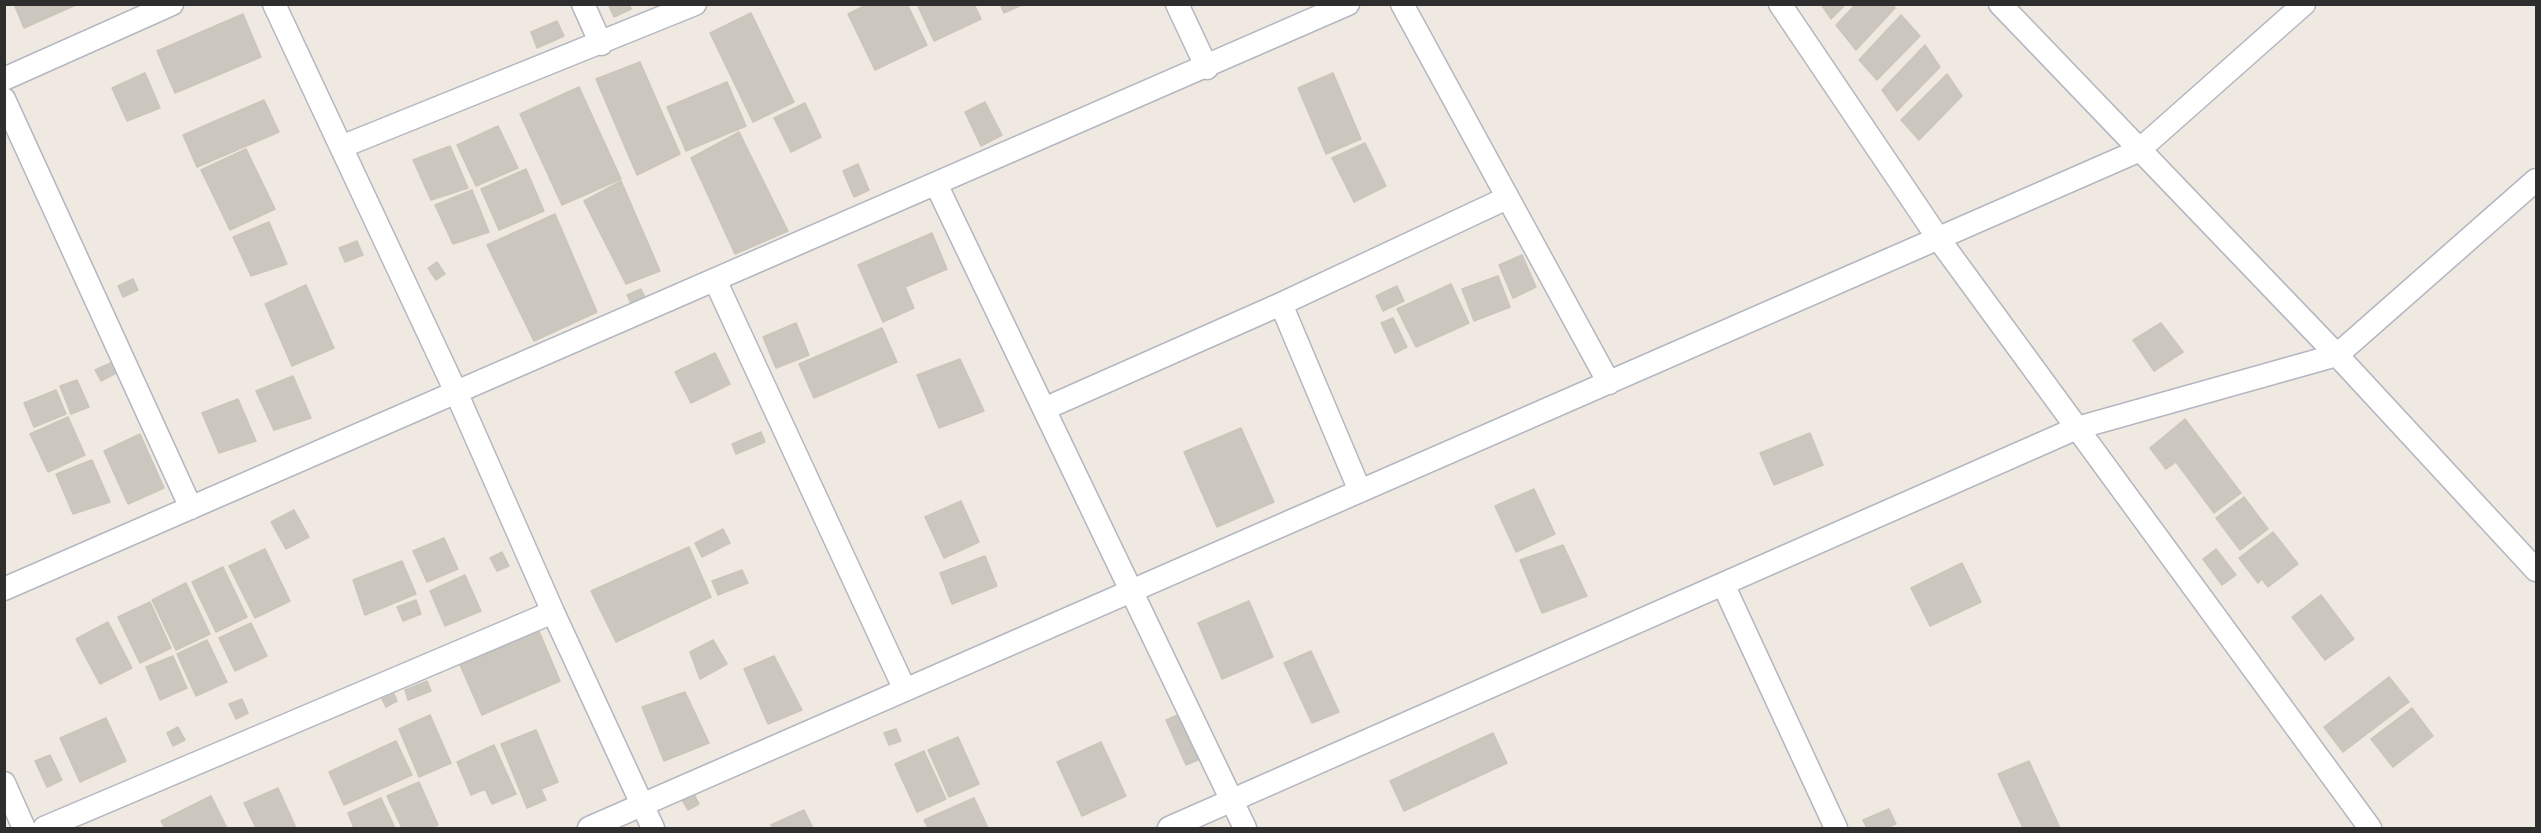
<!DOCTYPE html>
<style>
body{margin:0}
#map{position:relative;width:2541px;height:833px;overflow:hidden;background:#efe9e1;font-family:Jost,sans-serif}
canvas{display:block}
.frame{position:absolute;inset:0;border:6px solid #2e2e2e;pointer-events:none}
</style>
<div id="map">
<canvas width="2541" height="833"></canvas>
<div class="frame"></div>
</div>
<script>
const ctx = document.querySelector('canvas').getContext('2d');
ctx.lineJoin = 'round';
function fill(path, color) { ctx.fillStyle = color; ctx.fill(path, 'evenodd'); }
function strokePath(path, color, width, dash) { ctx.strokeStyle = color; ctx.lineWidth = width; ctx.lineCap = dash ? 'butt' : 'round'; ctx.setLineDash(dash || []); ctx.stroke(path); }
const building = new Path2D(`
 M 14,4 L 78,4 L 24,28 Z
 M 608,4 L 629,4 L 631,9 L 614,17 Z
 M 868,4 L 907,4 L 927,45 L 875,70 L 848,14 Z
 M 917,4 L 974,4 L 981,19 L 934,41 Z
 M 1000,4 L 1024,4 L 1004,13 Z
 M 1821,4 L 1846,4 L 1831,19 Z
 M 1856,4 L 1893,4 L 1895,8 L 1856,50 L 1836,25 Z
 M 751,13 L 794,102 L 753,122 L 710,33 Z
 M 243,14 L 261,57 L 175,93 L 157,51 Z
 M 1901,15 L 1920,36 L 1877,80 L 1859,60 Z
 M 557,21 L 564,36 L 537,48 L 531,32 Z
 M 1925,45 L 1940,67 L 1897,111 L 1882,90 Z
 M 640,62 L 680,154 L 637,175 L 596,79 Z
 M 145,73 L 160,108 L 127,121 L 112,88 Z
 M 1333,73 L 1361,139 L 1326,154 L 1298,88 Z
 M 1947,74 L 1962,96 L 1919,140 L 1901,120 Z
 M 727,82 L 746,126 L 686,151 L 667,107 Z
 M 579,87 L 621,179 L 562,205 L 520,114 Z
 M 264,100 L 279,132 L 197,167 L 183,135 Z
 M 985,102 L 1002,135 L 981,146 L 965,112 Z
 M 805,103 L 821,137 L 791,152 L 774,118 Z
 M 498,126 L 518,168 L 476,186 L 457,145 Z
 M 739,132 L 788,231 L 735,254 L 691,158 Z
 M 1365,143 L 1386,186 L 1354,202 L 1332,158 Z
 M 450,146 L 468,188 L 431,200 L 413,160 Z
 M 246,149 L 275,209 L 230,230 L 201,170 Z
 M 858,164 L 869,190 L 854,197 L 843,171 Z
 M 526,169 L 544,211 L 499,230 L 481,189 Z
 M 621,181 L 660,271 L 626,284 L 584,201 Z
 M 472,190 L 489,232 L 453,244 L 435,205 Z
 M 555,214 L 597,312 L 534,341 L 487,245 Z
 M 269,222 L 287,264 L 251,276 L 233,237 Z
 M 932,233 L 947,269 L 905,287 L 914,308 L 883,322 L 858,265 Z
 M 357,241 L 363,255 L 345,262 L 339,248 Z
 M 1522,255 L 1536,287 L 1513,298 L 1499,265 Z
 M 437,262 L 445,274 L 436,280 L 428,268 Z
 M 1498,276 L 1510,307 L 1474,321 L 1462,289 Z
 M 133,279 L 138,290 L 123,297 L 118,286 Z
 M 1451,284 L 1469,323 L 1416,347 L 1397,309 Z
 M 306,285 L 334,348 L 292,366 L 265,304 Z
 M 1397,286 L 1404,301 L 1383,311 L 1376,296 Z
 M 641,289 L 646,299 L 632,305 L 627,295 Z
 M 1393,318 L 1407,347 L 1395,353 L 1381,323 Z
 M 796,323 L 809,355 L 776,368 L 763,337 Z
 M 2161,323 L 2183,352 L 2154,371 L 2133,340 Z
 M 882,328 L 897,362 L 814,398 L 799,364 Z
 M 715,353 L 730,384 L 691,403 L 675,372 Z
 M 960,359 L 984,411 L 939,428 L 917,375 Z
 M 115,361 L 120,371 L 101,381 L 95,370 Z
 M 293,376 L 311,418 L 274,430 L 256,391 Z
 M 77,380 L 89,407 L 71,414 L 60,386 Z
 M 56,390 L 66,414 L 34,427 L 24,403 Z
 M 238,399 L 256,441 L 219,453 L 202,413 Z
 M 68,417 L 85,455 L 48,472 L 30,434 Z
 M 2185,419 L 2241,493 L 2214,513 L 2176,462 L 2166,469 L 2150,448 Z
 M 1241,428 L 1274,502 L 1217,527 L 1184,452 Z
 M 761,432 L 765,442 L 736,454 L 732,444 Z
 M 1810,433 L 1823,465 L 1774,485 L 1760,453 Z
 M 140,434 L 164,488 L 128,504 L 104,451 Z
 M 92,460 L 110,502 L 73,514 L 56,474 Z
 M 1534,489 L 1555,534 L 1516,552 L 1495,506 Z
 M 2244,497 L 2268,529 L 2240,550 L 2216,518 Z
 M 961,501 L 979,542 L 944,558 L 925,517 Z
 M 294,510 L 309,537 L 286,549 L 271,522 Z
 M 723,529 L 730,543 L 702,557 L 695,543 Z
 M 2273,532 L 2298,564 L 2268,587 L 2262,579 L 2258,583 L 2239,558 Z
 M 444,538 L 458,569 L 427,582 L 413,551 Z
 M 1563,545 L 1587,596 L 1542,613 L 1520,560 Z
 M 689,547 L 711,597 L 616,642 L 591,591 Z
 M 265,549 L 290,601 L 255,618 L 229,566 Z
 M 2216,549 L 2236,575 L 2222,585 L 2203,559 Z
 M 502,552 L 509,566 L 497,571 L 490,558 Z
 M 985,556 L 997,586 L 952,604 L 940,573 Z
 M 402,561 L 416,594 L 365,615 L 353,580 Z
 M 1962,563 L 1981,602 L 1930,626 L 1911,588 Z
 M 223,567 L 247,617 L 216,632 L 192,582 Z
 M 742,570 L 748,583 L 718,595 L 712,581 Z
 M 465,575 L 481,611 L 445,626 L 430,591 Z
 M 186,583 L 210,634 L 176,650 L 152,600 Z
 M 2321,595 L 2354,639 L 2325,660 L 2292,617 Z
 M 416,600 L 421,614 L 403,621 L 397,607 Z
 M 1249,601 L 1273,657 L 1222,679 L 1198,623 Z
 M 150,602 L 171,648 L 140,663 L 118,617 Z
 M 108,622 L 132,668 L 100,684 L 76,639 Z
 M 251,623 L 267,656 L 235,671 L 219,638 Z
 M 539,631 L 560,681 L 482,715 L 460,665 Z
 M 207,640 L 227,682 L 196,696 L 177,654 Z
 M 713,640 L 727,664 L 700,679 L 690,652 Z
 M 1311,651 L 1339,712 L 1312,723 L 1284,663 Z
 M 173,656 L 187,688 L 160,700 L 146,667 Z
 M 774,656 L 802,710 L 768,724 L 744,669 Z
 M 2389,677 L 2409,702 L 2343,752 L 2324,727 Z
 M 427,681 L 431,691 L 408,700 L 405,690 Z
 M 685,692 L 709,743 L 664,761 L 642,707 Z
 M 394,694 L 397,701 L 386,707 L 382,699 Z
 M 242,699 L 248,713 L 236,719 L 229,704 Z
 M 2412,708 L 2433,736 L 2393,767 L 2371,739 Z
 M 1185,712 L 1205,757 L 1186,765 L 1166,720 Z
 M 430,715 L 451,763 L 419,777 L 399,729 Z
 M 106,718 L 126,761 L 80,782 L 60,738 Z
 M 178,727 L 185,740 L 173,746 L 167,733 Z
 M 896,729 L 901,741 L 889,745 L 884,733 Z
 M 536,730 L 558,782 L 541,789 L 546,800 L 527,808 L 501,744 Z
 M 1493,733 L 1507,763 L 1404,811 L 1390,781 Z
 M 958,737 L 979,784 L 949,797 L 928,750 Z
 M 396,741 L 412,775 L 344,805 L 329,772 Z
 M 1101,742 L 1126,796 L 1082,816 L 1057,762 Z
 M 494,745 L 516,794 L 492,804 L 485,789 L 471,795 L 457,762 Z
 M 924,751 L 946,799 L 917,812 L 895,764 Z
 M 50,755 L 62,780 L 47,787 L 35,761 Z
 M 2029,761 L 2060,828 L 2023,828 L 1998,774 Z
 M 419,782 L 438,825 L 429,828 L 402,828 L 387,796 Z
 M 278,788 L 296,828 L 256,828 L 244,803 Z
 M 693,792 L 699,804 L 688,810 L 681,798 Z
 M 211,796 L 227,828 L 165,828 L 161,821 Z
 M 381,798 L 395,828 L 354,828 L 348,813 Z
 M 974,798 L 988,828 L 928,828 L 924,820 Z
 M 1889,809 L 1896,824 L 1886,828 L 1867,828 L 1863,820 Z
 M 804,810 L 813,828 L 772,828 L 771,825 Z`);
fill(building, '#cbc7bf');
strokePath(building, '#cbc5ba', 1.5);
const street = new Path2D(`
 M 583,4 L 601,44
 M 1177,4 L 1207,68
 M 1402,4 L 1609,383
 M 1780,4 L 1938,238 L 2370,828
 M 2000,4 L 2337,355 L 2536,570
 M 4,79 L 172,4
 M 4,99 L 191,508
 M 341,147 L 695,4
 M 936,184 L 1245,828
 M 715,280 L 905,690
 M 1281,304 L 1360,491
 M 1044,409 L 1281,304 L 1507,198
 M 1723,584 L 1836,828
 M 4,589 L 1348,4
 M 553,612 L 653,828
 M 4,783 L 24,828
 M 44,828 L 553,612 L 456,392 L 274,4
 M 589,828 L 2138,151 L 2304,4
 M 1169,828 L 2077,428 L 2337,355 L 2536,180`);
strokePath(street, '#b4b7c1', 25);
strokePath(street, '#fff', 22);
</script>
